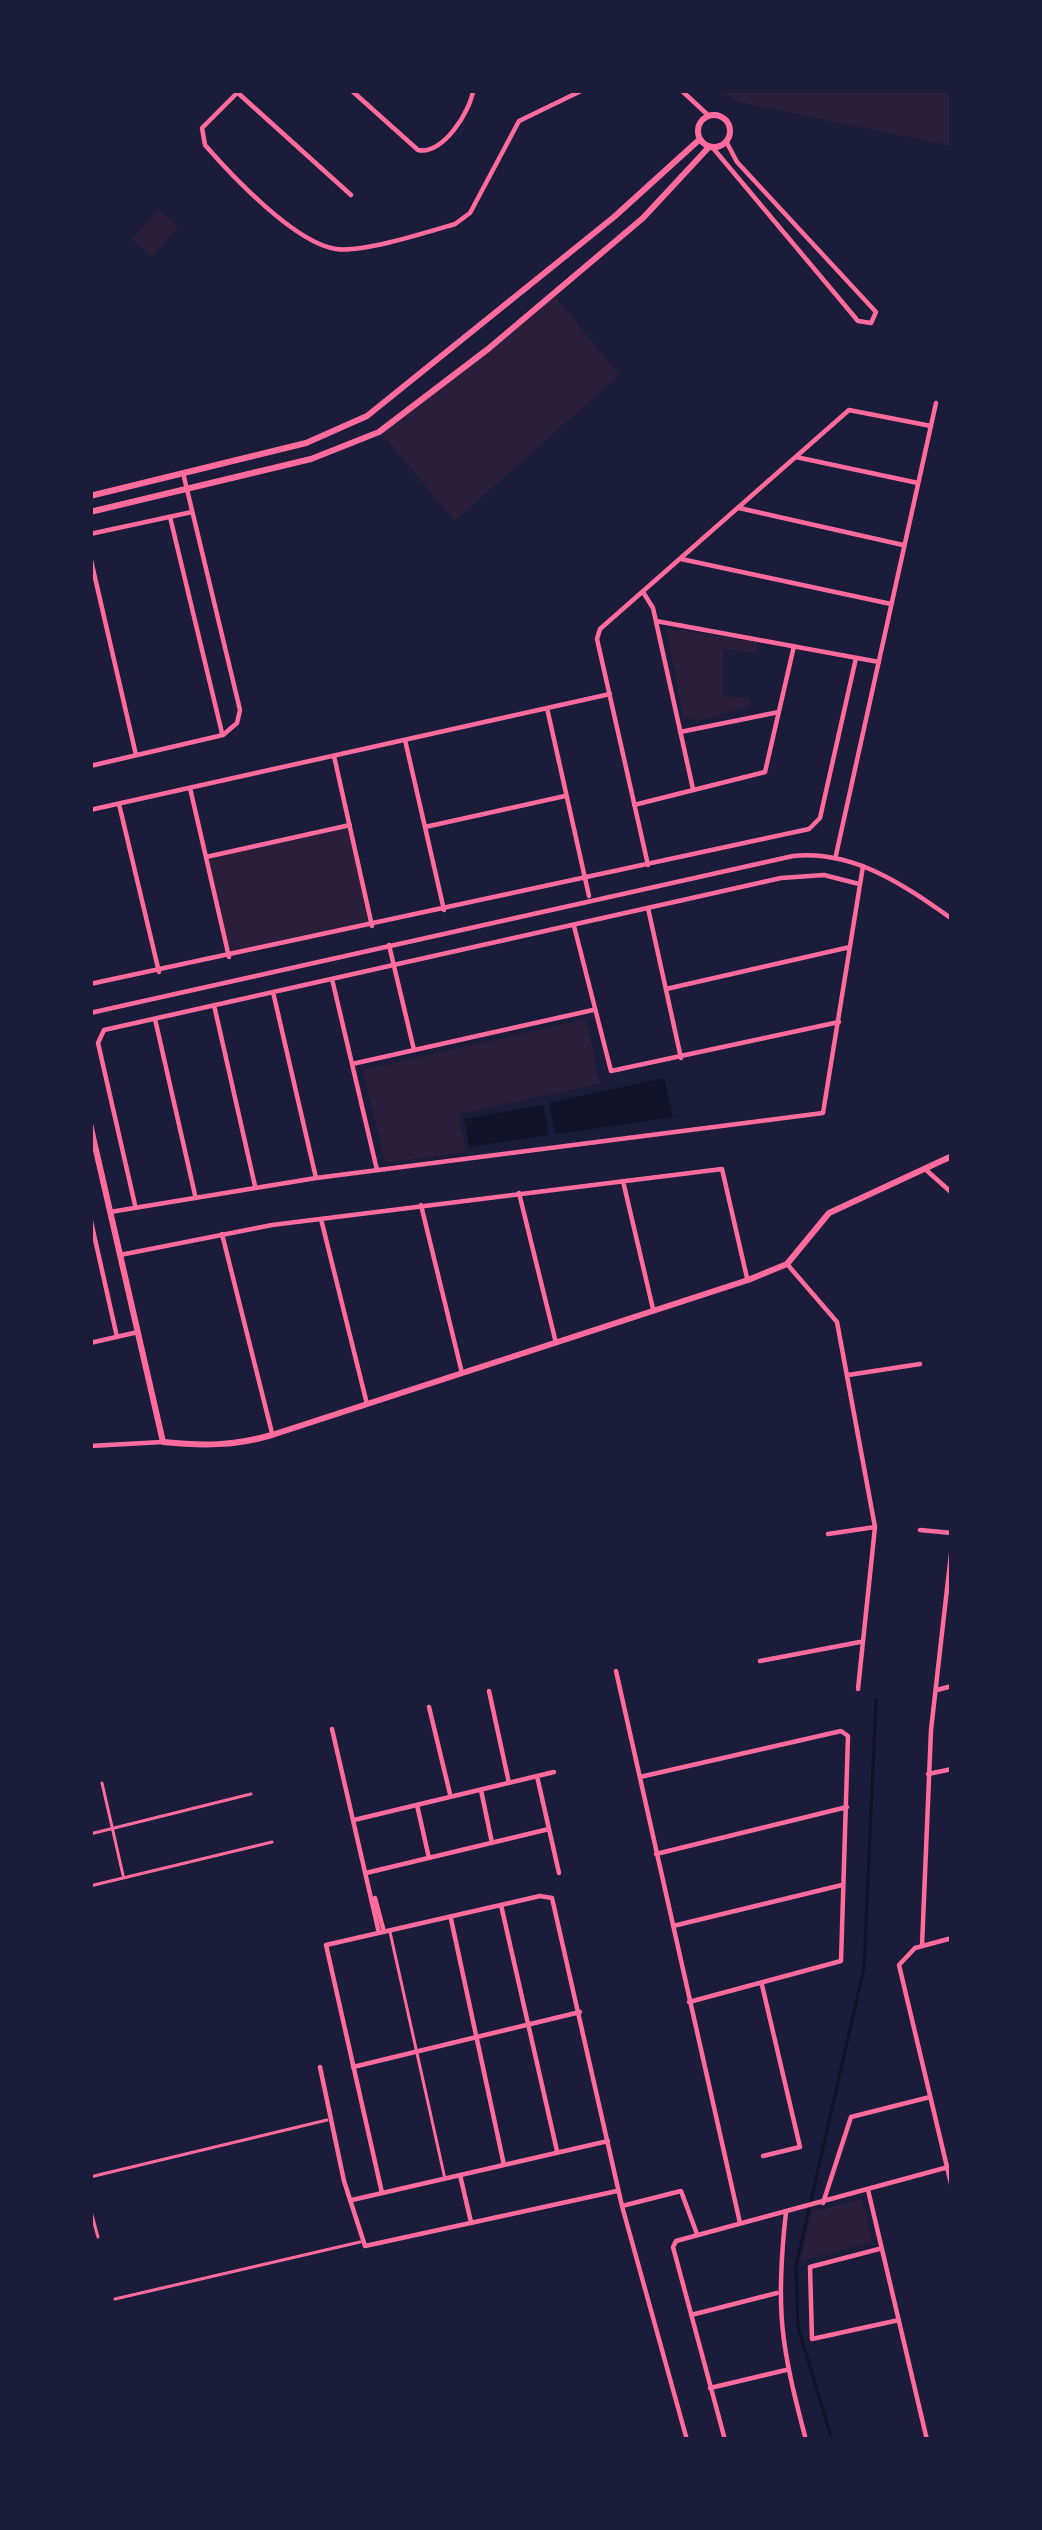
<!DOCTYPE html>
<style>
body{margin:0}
#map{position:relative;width:1042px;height:2530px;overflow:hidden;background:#1b1b3a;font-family:Ubuntu,sans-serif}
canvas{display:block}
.frame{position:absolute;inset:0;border:93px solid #1b1b3a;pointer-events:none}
</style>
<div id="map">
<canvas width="1042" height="2530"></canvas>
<div class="frame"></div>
</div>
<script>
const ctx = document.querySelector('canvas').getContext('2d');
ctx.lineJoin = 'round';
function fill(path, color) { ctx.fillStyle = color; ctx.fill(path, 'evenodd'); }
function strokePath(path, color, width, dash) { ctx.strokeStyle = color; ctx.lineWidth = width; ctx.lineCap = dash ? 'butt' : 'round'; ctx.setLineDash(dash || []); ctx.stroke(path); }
fill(new Path2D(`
 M 714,90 L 952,90 L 952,146 L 743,103 Z
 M 158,210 L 178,227 L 152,257 L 132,239 Z
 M 555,296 L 619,375 L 455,521 L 380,432 Z
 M 666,628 L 757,642 L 756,653 L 723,649 L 723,696 L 750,698 L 751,706 L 698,721 L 683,716 Z
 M 350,825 L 373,926 L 229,957 L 206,857 Z
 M 586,1019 L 600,1084 L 459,1114 L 466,1152 L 385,1163 L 363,1070 Z
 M 862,2199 L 872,2242 L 801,2261 L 812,2212 Z`), '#2a1e3b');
fill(new Path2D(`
 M 664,1078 L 673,1117 L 555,1134 L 549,1103 Z
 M 543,1105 L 549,1135 L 469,1147 L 464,1119 Z`), '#12122b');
strokePath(new Path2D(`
 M 832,2440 L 798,2327 L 796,2266 L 864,1968 L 876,1700`), '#12122b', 3);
strokePath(new Path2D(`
 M 102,1783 L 123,1875
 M 90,1834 L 251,1794
 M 90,1886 L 272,1842
 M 390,1932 L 445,2179
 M 90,2177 L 327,2120
 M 90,2208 L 98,2237
 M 115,2299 L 360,2242`), '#ff6b9d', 3);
strokePath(new Path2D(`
 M 240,90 L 202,128 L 205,145 C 232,176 295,243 336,249 C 362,253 428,232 455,224 L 470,213 L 519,121 L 583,90
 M 351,90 L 418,150 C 442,156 471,111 473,90
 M 681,90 L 709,116
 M 238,93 L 351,195
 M 713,148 L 858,321 L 871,323 L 876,312 L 737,162 L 727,143
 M 796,457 L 918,483
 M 739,508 L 903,545
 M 170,517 L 222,733
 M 90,534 L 192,512
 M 90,556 L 136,755
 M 681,559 L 891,604
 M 643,592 L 653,608 L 693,789
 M 656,621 L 879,662
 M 547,708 L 589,896
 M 680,732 L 779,712
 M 405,740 L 444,910
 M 334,756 L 372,926
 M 90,766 L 223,735 L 237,723 L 240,710 L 184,477
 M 190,788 L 229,957
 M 119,804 L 159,972
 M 634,805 L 765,772 L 794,646
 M 90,810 L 610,694
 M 425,827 L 565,796
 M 836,855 L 936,403
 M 206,857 L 350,825
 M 648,865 L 597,639 L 600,629 L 849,410 L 931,426
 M 648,908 L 681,1058
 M 574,926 L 611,1071 L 839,1022
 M 389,945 L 414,1050
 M 332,979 L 377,1170
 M 90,984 L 809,829 L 820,818 L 856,658
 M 666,989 L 850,947
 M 273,992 L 316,1178
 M 214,1005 L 255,1186
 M 90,1013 L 793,856 C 854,850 904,885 952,919
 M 155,1019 L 195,1195
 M 352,1064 L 593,1010
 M 925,1169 L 952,1193
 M 623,1181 L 653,1309
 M 519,1193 L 556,1343
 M 135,1205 L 98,1043 L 104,1030 L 781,878 L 824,875 L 859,884
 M 421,1205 L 462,1373
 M 110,1212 L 316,1178 L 823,1113 L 863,866
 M 90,1217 L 117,1337
 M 321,1219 L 367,1404
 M 222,1234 L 272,1433
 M 120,1255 L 272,1225 L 722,1169 L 747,1278
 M 787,1264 L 837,1322 L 875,1527 L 858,1689
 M 90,1343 L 138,1332
 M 848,1375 L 920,1364
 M 90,1446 L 162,1442
 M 920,1530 L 952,1533
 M 828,1534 L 875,1527
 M 760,1661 L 860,1642
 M 616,1671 L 740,2223
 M 937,1690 L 952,1686
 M 489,1691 L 509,1783
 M 429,1707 L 450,1794
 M 332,1729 L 379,1933
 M 928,1774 L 952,1769
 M 537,1776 L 559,1873
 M 640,1777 L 841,1731 L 848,1736 L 841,1961 L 689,2002
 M 481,1790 L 492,1843
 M 417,1805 L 429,1858
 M 354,1820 L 554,1772
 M 656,1854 L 847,1807
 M 366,1873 L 549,1829
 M 375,1898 L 384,1932
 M 501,1905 L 557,2151
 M 451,1919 L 504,2165
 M 673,1926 L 842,1885
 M 952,1938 L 915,1948 L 899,1965 L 952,2188
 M 922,1946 L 931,1730 L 952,1545
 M 762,1985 L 800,2147 L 763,2156
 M 320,2067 L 344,2181 L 365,2246 L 617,2191
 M 353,2067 L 580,2012
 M 460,2175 L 471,2222
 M 868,2190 L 927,2440
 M 382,2193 L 326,1945 L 540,1896 L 552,1898 L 622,2206 L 687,2440
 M 352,2200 L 608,2141
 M 823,2203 L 851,2117 L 930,2097
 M 622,2206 L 681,2191 L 697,2234
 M 786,2212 C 775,2310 781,2346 806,2440
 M 879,2249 L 810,2267 L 812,2339 L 899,2320
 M 691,2315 L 777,2293
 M 710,2388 L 786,2370
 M 725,2440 L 673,2247 L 676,2241 L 952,2166`), '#ff6b9d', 4.5);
strokePath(new Path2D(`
 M698 131a16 16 0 1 1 32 0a16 16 0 1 1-32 0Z
 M 90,496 L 306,443 L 367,416 L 614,217 L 700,139
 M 90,512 L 311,459 L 379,432 L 488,349 L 643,218 L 709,147
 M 90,1124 L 163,1442 C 203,1446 234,1446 272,1435 L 748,1280 L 787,1264 L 829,1213 L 952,1156`), '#ff6b9d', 6);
strokePath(new Path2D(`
 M 90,2435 L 91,2440`), '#a44b75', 3);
</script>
